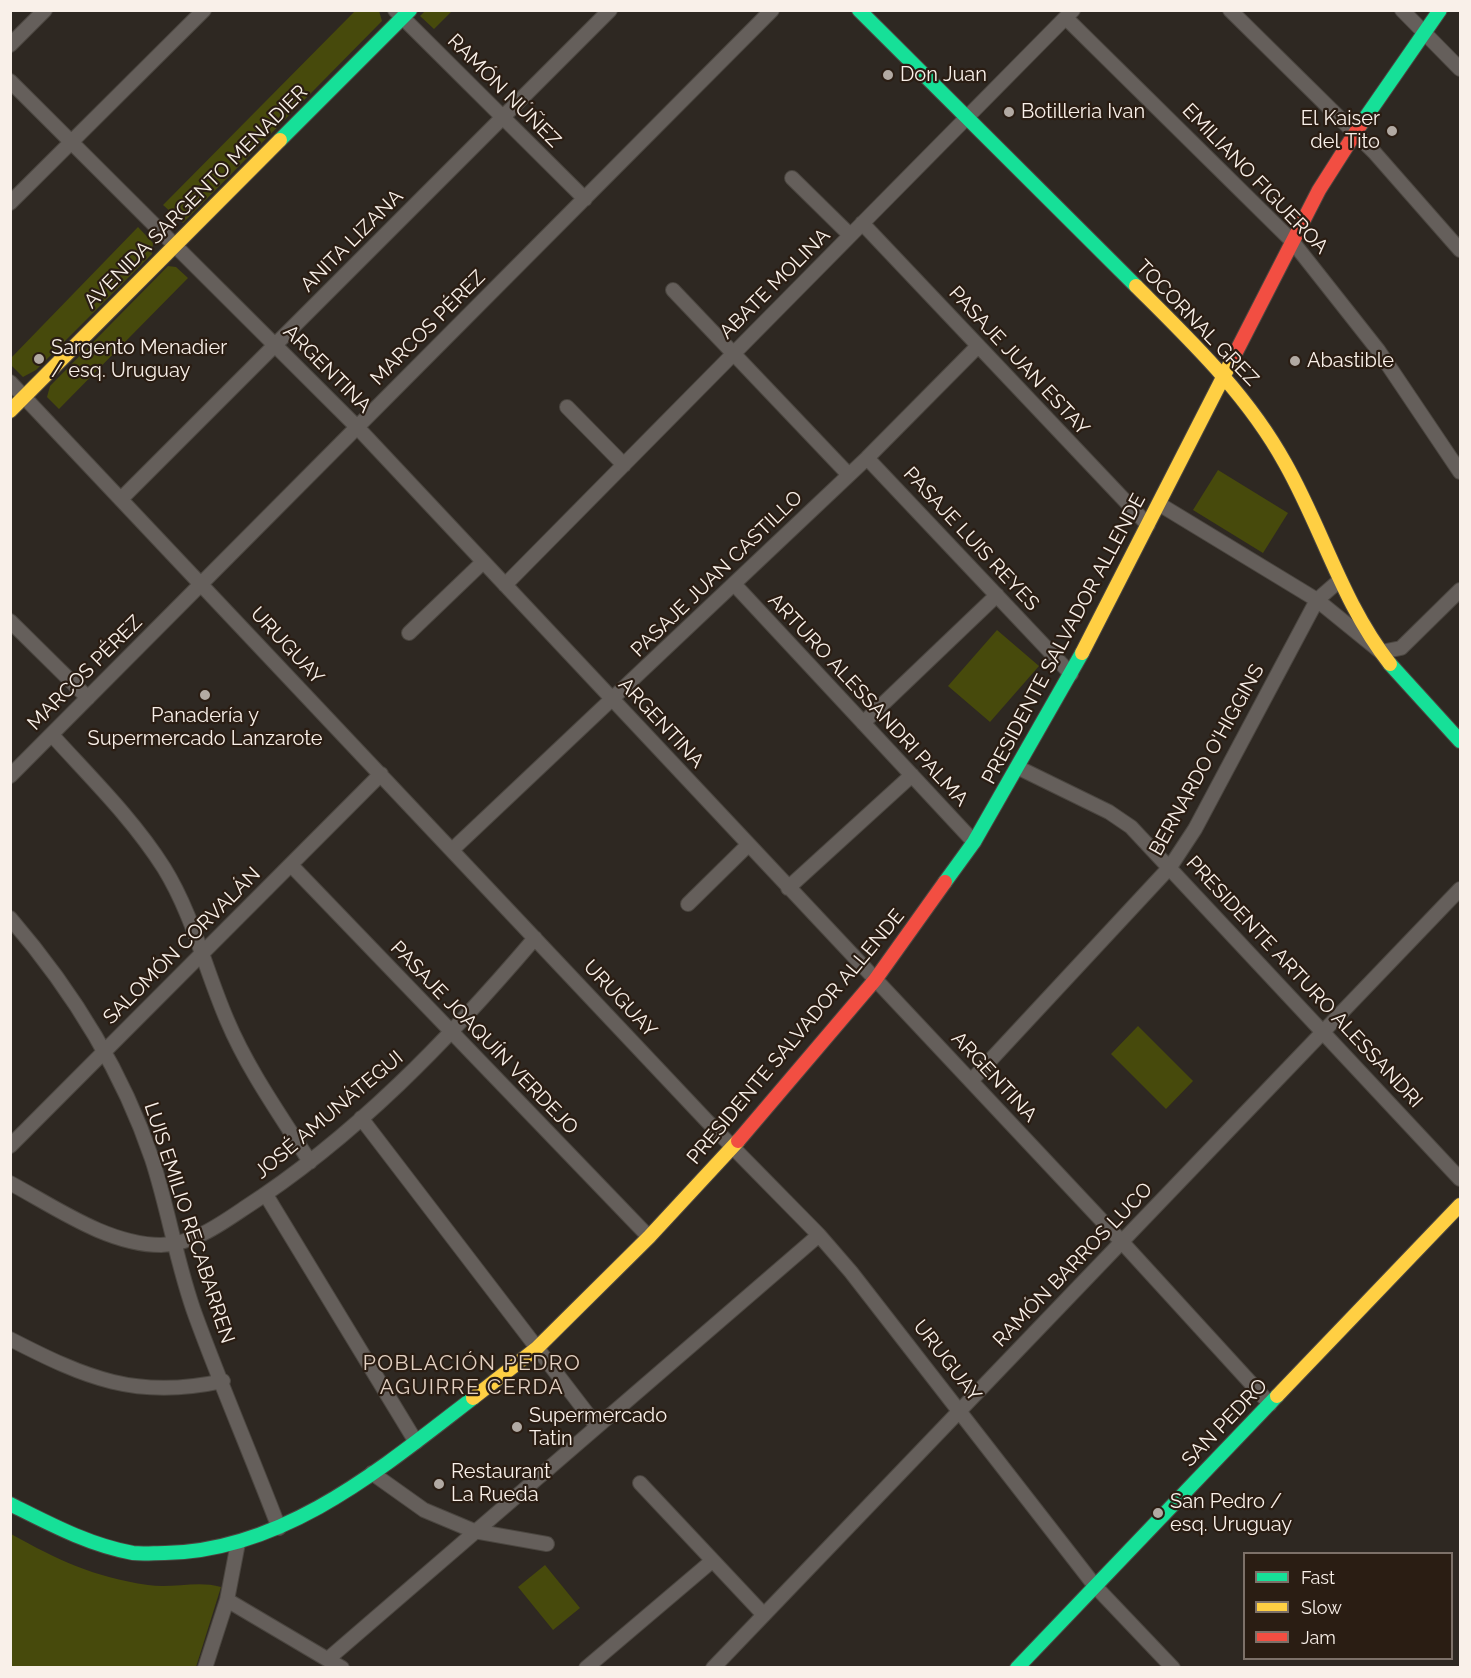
<!DOCTYPE html>
<meta charset="utf-8">
<style>
body{margin:0}
#map{position:relative;width:1471px;height:1678px;overflow:hidden;background:#2e2822;font-family:Raleway,sans-serif}
canvas{display:block}
.frame{position:absolute;inset:0;border:12px solid #f9f0e9;pointer-events:none}
.legend{position:absolute;left:1243px;top:1552px;width:210px;height:108px;box-sizing:border-box;background:#2a1d13;border:2px solid #7d7169;margin:0;padding:8px 10px;list-style:none;font-size:18px;color:#f9f0e9}
.legend li{display:flex;align-items:center;gap:12px;height:30px}
.legend b{width:30px;border:2px solid #7d7169}
</style>
<div id="map">
<canvas width="1471" height="1678"></canvas>
<div class="frame"></div>
<ul class="legend">
<li><b style="height:8px;background:#16e098"></b>Fast</li>
<li><b style="height:8px;background:#ffcf43"></b>Slow</li>
<li><b style="height:8px;background:#f24e42"></b>Jam</li>
</ul>
</div>
<script>
const ctx = document.querySelector('canvas').getContext('2d');
ctx.lineJoin = 'round';
function fill(path, color) { ctx.fillStyle = color; ctx.fill(path, 'evenodd'); }
function strokePath(path, color, width, dash) { ctx.strokeStyle = color; ctx.lineWidth = width; ctx.lineCap = dash ? 'butt' : 'round'; ctx.setLineDash(dash || []); ctx.stroke(path); }
function drawText(font, color, halo, rows, align = 'center') {
  ctx.font = font + ' Raleway,sans-serif'; ctx.lineWidth = 4.5; ctx.setLineDash([]); ctx.textBaseline = 'middle'; ctx.strokeStyle = halo; ctx.fillStyle = color; for (const [text, x, y, turn = 0] of rows) {
    ctx.save(); ctx.translate(x, y); ctx.rotate((+turn || 0) * Math.PI / 180); ctx.textAlign = isNaN(turn) ? turn : align; if (halo) ctx.strokeText(text, 0, 0); ctx.fillText(text, 0, 0); ctx.restore();
  }
}
fill(new Path2D(`
 M 426,10 L 452,10 L 452,11 L 434,29 L 420,16 Z
 M 355,11 L 379,11 L 382,21 L 183,223 L 163,205 Z
 M 138,227 L 153,243 L 152,254 L 36,370 L 23,377 L 11,365 L 11,358 Z
 M 168,266 L 176,267 L 188,278 L 59,409 L 47,397 L 50,386 Z
 M 1218,470 L 1288,513 L 1263,553 L 1193,510 Z
 M 997,630 L 1039,666 L 990,722 L 948,686 Z
 M 1138,1026 L 1193,1081 L 1166,1109 L 1111,1054 Z
 M 11,1534 C 58,1560 93,1577 148,1585 C 172,1589 197,1580 221,1587 L 196,1667 L 11,1667 Z
 M 545,1565 L 580,1608 L 553,1630 L 518,1587 Z`), '#474a0c');
const street = new Path2D(`
 M 395,10 L 585,199
 M 1230,10 L 1374,152 L 1460,250
 M 1402,10 L 1460,69
 M 1066,18 L 1292,241 L 1378,350 L 1460,472
 M 10,45 L 45,10
 M 10,81 L 357,427 L 1121,1241 L 1270,1404
 M 792,178 L 850,235
 M 10,203 L 204,10
 M 862,223 L 1148,525
 M 673,290 L 849,475
 M 10,382 L 707,1121 L 819,1235 L 851,1272 L 1095,1586 L 1173,1668
 M 567,407 L 624,465
 M 867,458 L 1071,674
 M 121,499 L 610,10
 M 1159,504 L 1317,600 L 1381,652 L 1401,648 L 1460,590
 M 734,584 L 974,842
 M 505,585 L 1073,10
 M 10,621 L 88,698
 M 409,633 L 483,562
 M 863,723 L 997,595
 M 52,735 C 91,778 133,819 164,868 C 193,915 205,969 227,1020 C 248,1070 281,1116 310,1162
 M 1019,768 L 1109,812 L 1131,827 L 1460,1179
 M 10,776 L 772,10
 M 452,850 L 867,458 L 978,346
 M 291,865 L 649,1237
 M 788,888 L 912,775
 M 688,904 L 748,845
 M 10,918 C 71,989 122,1070 152,1159 C 169,1211 177,1266 196,1317 C 222,1388 252,1457 279,1528
 M 971,1081 L 1170,867 L 1195,829 L 1317,600 L 1340,580
 M 361,1118 L 596,1425
 M 10,1146 L 381,774
 M 10,1183 C 55,1207 108,1245 161,1245 C 192,1244 218,1226 243,1209 C 355,1137 449,1039 535,938
 M 266,1195 L 416,1442
 M 10,1339 C 86,1378 136,1400 223,1381
 M 372,1473 L 424,1510 L 474,1531 L 547,1544
 M 640,1483 L 764,1615
 M 227,1600 L 342,1668
 M 328,1659 L 819,1235
 M 205,1668 L 227,1600 L 238,1543
 M 586,1668 L 712,1561
 M 713,1668 L 1460,889`);
const fast = new Path2D(`
 M 859,10 L 1136,286
 M 1361,124 L 1440,10
 M 280,140 L 410,10
 M 1390,664 L 1460,741
 M 945,882 L 974,842 L 1082,653
 M 10,1504 C 50,1524 89,1545 133,1553 C 143,1554 154,1553 165,1553 C 284,1551 382,1468 473,1398
 M 1017,1668 L 1277,1396`);
const slow = new Path2D(`
 M 1136,286 C 1191,341 1247,394 1285,463 C 1323,530 1342,603 1390,664
 M 10,411 L 280,140
 M 1082,653 L 1235,354
 M 1277,1396 L 1460,1205
 M 473,1398 L 537,1348 L 649,1237 L 738,1141`);
const jam = new Path2D(`
 M 1235,354 L 1319,190 L 1361,124
 M 738,1141 L 875,980 L 945,882`);
strokePath(street, '#4b4640', 16);
strokePath(fast, '#4b4640', 16);
strokePath(slow, '#4b4640', 16);
strokePath(jam, '#4b4640', 16);
strokePath(street, '#655f5b', 14);
strokePath(fast, '#16e098', 14);
strokePath(slow, '#ffcf43', 14);
strokePath(jam, '#f24e42', 14);
for (const [x, y, r, color] of [
 [888,75,6,"#b2aaa3"],
 [1009,112,6,"#b2aaa3"],
 [1392,131,6,"#b2aaa3"],
 [39,359,6,"#b2aaa3"],
 [1295,361,6,"#b2aaa3"],
 [205,695,6,"#b2aaa3"],
 [517,1427,6,"#b2aaa3"],
 [439,1484,6,"#b2aaa3"],
 [1158,1513,6,"#b2aaa3"]
]) { const dot = new Path2D(); dot.arc(x, y, r, 0, 2 * Math.PI); ctx.fillStyle = color; ctx.fill(dot); strokePath(dot, '#2a1d13', 2); }
drawText('20px', '#f9f0e9', '#2a1d13', [
 ["Don Juan",900,75],
 ["Botilleria Ivan",1021,112],
 ["El Kaiser",1380,119,"right"],
 ["del Tito",1380,142,"right"],
 ["Sargento Menadier",51,348],
 ["/ esq. Uruguay",51,371],
 ["Abastible",1307,361],
 ["Panadería y",205,716,"center"],
 ["Supermercado Lanzarote",205,739,"center"],
 ["Supermercado",529,1416],
 ["Tatin",529,1439],
 ["Restaurant",451,1472],
 ["La Rueda",451,1495],
 ["San Pedro /",1170,1502],
 ["esq. Uruguay",1170,1525]
], 'left');
drawText('20px', '#f9f0e9', '#2a1d13', [
 ["RAMÓN NÚÑEZ",504,91,45],
 ["EMILIANO FIGUEROA",1255,179,46],
 ["AVENIDA SARGENTO MENADIER",196,197,-45],
 ["ANITA LIZANA",352,241,-45],
 ["ABATE MOLINA",775,284,-45],
 ["TOCORNAL GREZ",1197,323,46],
 ["MARCOS PÉREZ",428,328,-45],
 ["PASAJE JUAN ESTAY",1019,361,47],
 ["ARGENTINA",327,369,45],
 ["PASAJE LUIS REYES",971,539,47],
 ["PASAJE JUAN CASTILLO",717,574,-44],
 ["PRESIDENTE SALVADOR ALLENDE",1064,639,-62],
 ["URUGUAY",287,646,47],
 ["MARCOS PÉREZ",85,673,-45],
 ["ARTURO ALESSANDRI PALMA",868,700,47],
 ["ARGENTINA",661,723,47],
 ["BERNARDO O'HIGGINS",1207,760,-61],
 ["SALOMÓN CORVALÁN",182,946,-45],
 ["PRESIDENTE ARTURO ALESSANDRI",1304,982,47],
 ["URUGUAY",620,999,47],
 ["PRESIDENTE SALVADOR ALLENDE",796,1037,-50],
 ["PASAJE JOAQUÍN VERDEJO",484,1038,46],
 ["ARGENTINA",994,1077,47],
 ["JOSÉ AMUNÁTEGUI",329,1115,-40],
 ["LUIS EMILIO RECABARREN",189,1223,72],
 ["RAMÓN BARROS LUCO",1073,1265,-46],
 ["URUGUAY",947,1361,52],
 ["SAN PEDRO",1225,1423,-46]
]);
ctx.letterSpacing = '1.5px';
drawText('21px', '#e2d0c2', '#2a1d13', [
 ["POBLACIÓN PEDRO",472,1364],
 ["AGUIRRE CERDA",472,1388]
]);
ctx.letterSpacing = '0px';
</script>
